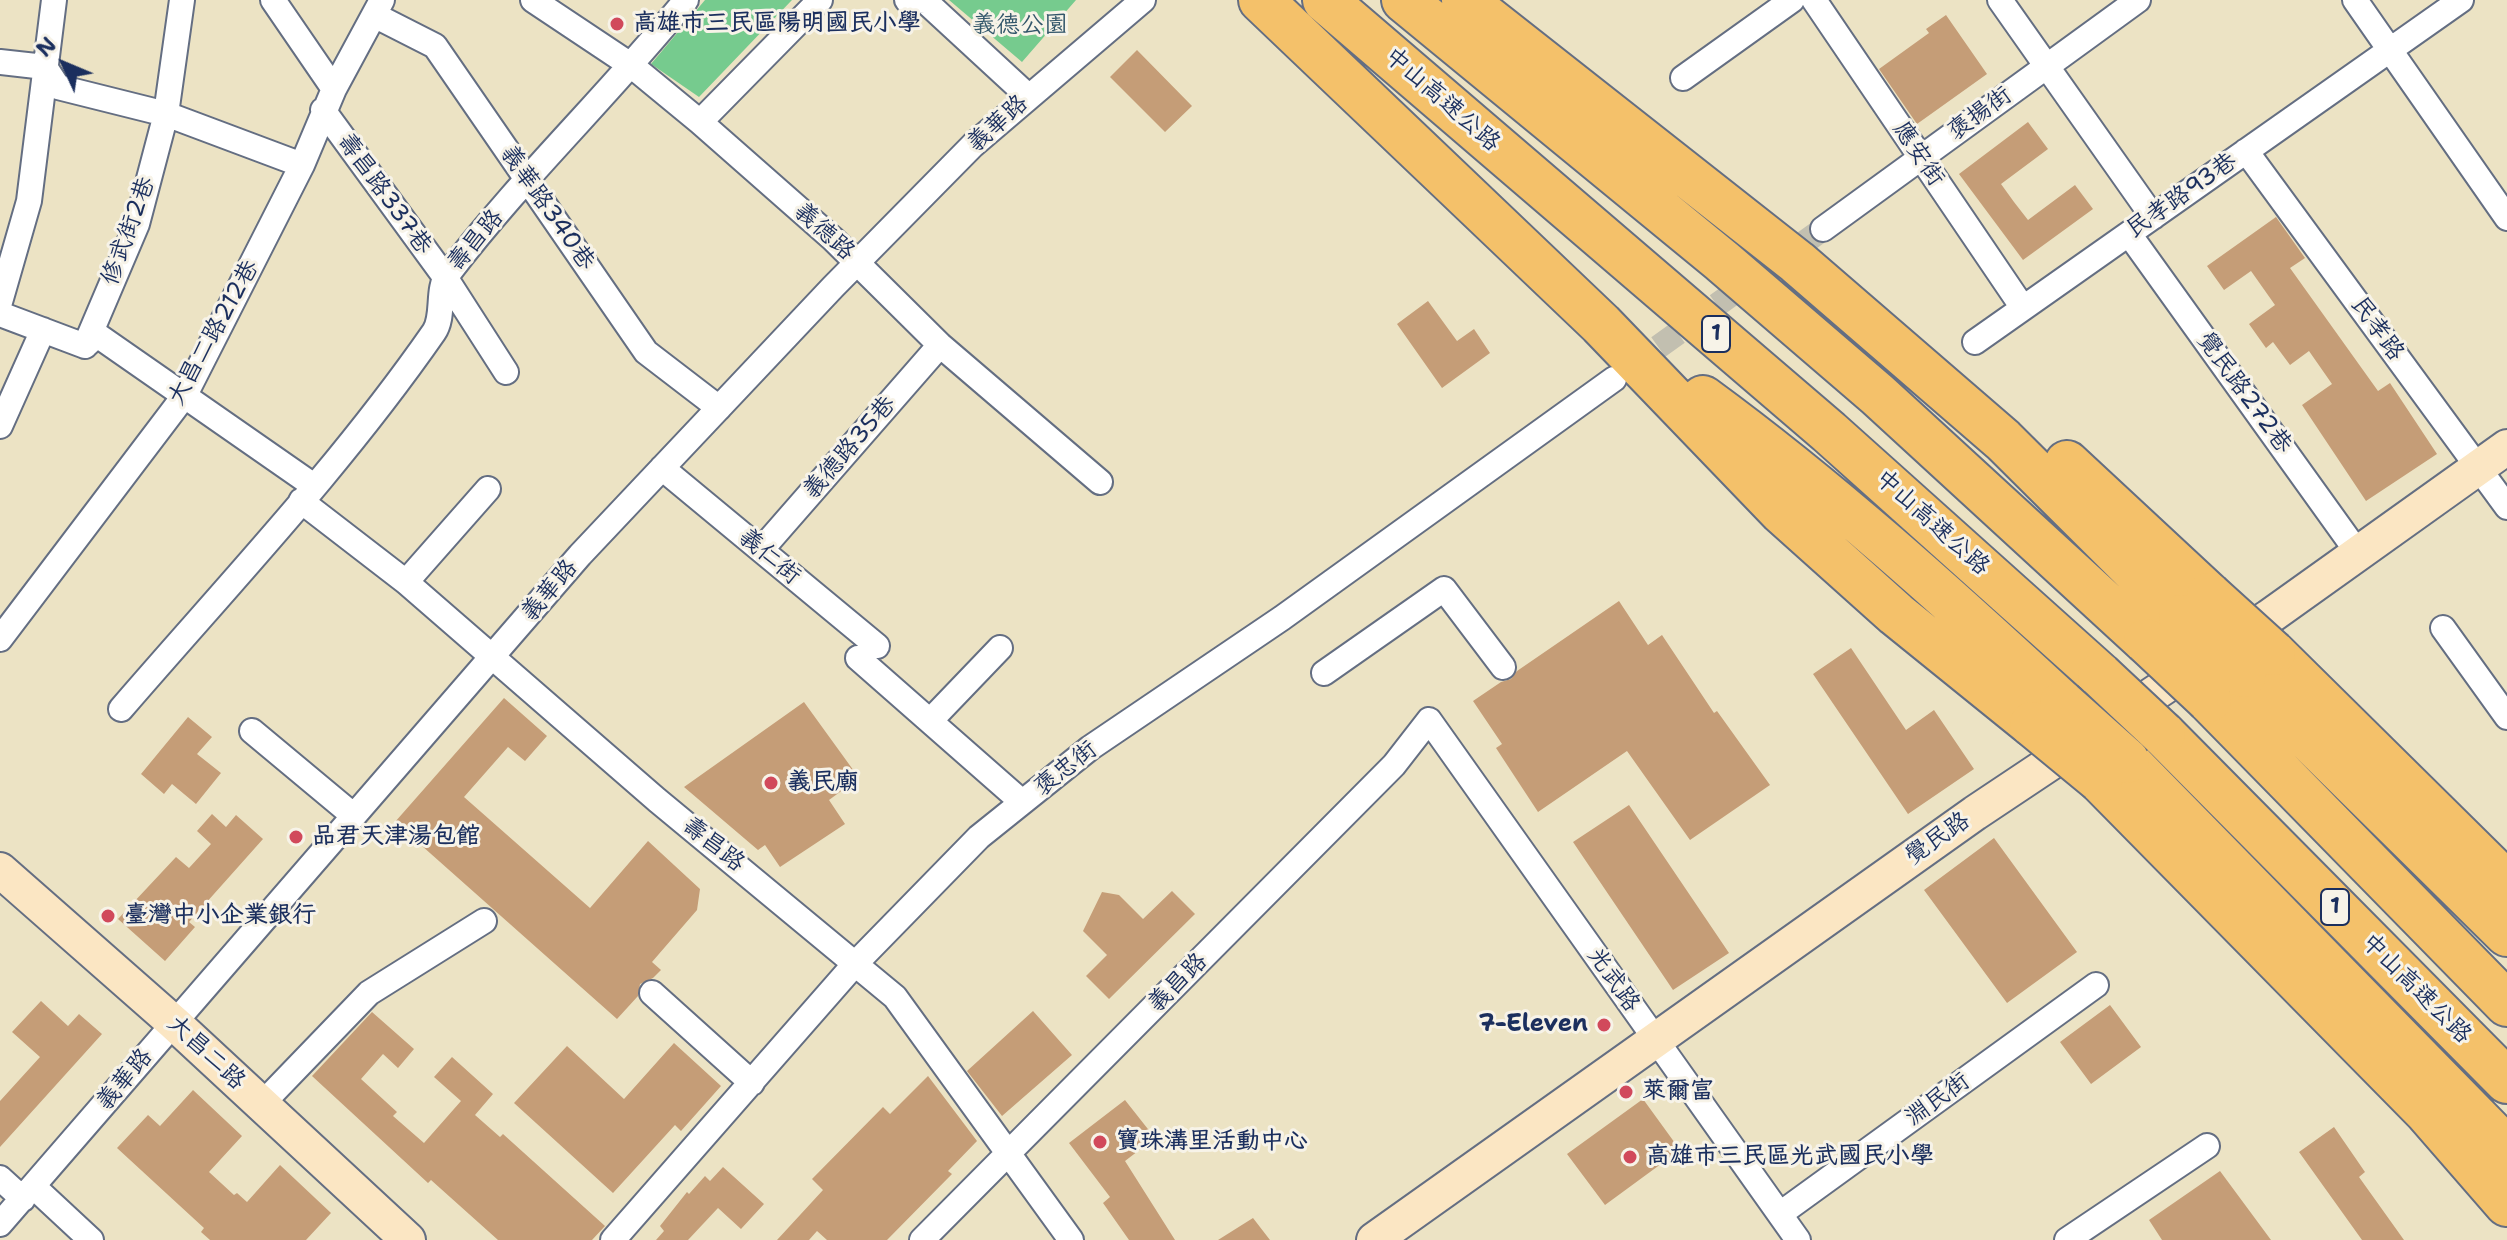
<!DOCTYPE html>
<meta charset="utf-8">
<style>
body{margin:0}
#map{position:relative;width:2507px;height:1240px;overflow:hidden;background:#ece3c4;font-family:"Shantell Sans",sans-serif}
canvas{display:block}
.north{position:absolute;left:24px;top:24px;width:80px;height:80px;-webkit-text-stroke:6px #f7f3e8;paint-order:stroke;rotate:314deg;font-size:22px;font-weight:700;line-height:32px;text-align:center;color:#1b2f5e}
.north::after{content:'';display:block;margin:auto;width:28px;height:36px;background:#1b2f5e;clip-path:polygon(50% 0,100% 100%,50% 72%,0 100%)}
</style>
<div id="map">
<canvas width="2507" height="1240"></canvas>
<div class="north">N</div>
</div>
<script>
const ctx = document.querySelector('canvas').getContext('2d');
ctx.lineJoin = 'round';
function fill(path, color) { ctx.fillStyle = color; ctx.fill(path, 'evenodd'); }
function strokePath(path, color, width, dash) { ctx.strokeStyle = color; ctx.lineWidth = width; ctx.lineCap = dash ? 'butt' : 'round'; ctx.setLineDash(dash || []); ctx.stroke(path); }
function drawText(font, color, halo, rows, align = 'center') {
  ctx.font = font + ' "Shantell Sans","LXGW WenKai TC",sans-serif'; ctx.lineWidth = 6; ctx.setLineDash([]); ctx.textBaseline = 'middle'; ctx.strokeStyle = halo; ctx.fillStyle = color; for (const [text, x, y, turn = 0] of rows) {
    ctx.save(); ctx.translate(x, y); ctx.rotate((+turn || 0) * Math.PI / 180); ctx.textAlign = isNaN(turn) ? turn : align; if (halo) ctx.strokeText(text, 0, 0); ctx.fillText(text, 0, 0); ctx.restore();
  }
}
fill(new Path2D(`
 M 705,0 L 792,0 L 699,97 L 651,64 Z
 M 949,0 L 1076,0 L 1022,62 Z`), '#76cb8e');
fill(new Path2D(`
 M 1946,15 L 1987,74 L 1917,124 L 1879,69 L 1929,33 L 1926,29 Z
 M 1137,50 L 1192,106 L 1165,132 L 1110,77 Z
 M 2028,122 L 2048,149 L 2001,184 L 2014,202 L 2028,220 L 2075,185 L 2093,209 L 2023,260 L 1959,174 Z
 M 2276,217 L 2305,258 L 2290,268 L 2378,391 L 2390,383 L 2437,454 L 2366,501 L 2302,405 L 2332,384 L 2309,351 L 2290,365 L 2273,342 L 2266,348 L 2249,324 L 2275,305 L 2251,271 L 2224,290 L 2207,266 Z
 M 1428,301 L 1457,341 L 1474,329 L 1490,353 L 1442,388 L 1397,324 Z
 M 1619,601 L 1648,645 L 1662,635 L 1714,713 L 1717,711 L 1770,785 L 1690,840 L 1627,751 L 1538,812 L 1496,748 L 1502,744 L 1473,701 L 1501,682 L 1511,679 L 1517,671 Z
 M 1851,648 L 1906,730 L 1934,710 L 1974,769 L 1908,814 L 1813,674 Z
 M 504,698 L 547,736 L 525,761 L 508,747 L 464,797 L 590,908 L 648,841 L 700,889 L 697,910 L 652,962 L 661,970 L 653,978 L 640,984 L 638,996 L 617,1019 L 395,822 Z
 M 804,702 L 859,778 L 829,800 L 845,824 L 780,867 L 765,845 L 758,850 L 684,787 Z
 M 188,717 L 212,737 L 197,754 L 221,773 L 196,804 L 172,784 L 164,794 L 141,774 Z
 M 1629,805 L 1729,953 L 1673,990 L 1573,842 Z
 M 212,814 L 226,827 L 236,815 L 263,839 L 189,922 L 195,927 L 165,961 L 118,919 L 176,857 L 189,868 L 211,844 L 197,831 Z
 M 1994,838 L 2077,952 L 2007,1003 L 1924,890 Z
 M 1172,891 L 1195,914 L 1109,999 L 1086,976 L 1107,955 L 1083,931 L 1102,892 L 1119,895 L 1143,919 Z
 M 41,1001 L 68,1026 L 79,1014 L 102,1034 L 0,1147 L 0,1101 L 40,1057 L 12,1032 Z
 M 2110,1005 L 2141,1047 L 2091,1084 L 2060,1042 Z
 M 1033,1011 L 1072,1055 L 1002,1116 L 967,1071 Z
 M 372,1012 L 414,1049 L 398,1068 L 383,1054 L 361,1079 L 397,1112 L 393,1116 L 424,1143 L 461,1101 L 434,1077 L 452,1057 L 493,1094 L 475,1115 L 500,1137 L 503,1134 L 605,1226 L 592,1240 L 498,1240 L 431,1180 L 428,1183 L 312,1076 Z
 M 674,1043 L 721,1086 L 681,1131 L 675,1125 L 613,1193 L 514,1103 L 567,1046 L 624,1099 Z
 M 928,1076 L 977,1141 L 948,1171 L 952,1174 L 887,1240 L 827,1240 L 817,1231 L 809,1240 L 777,1240 L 823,1190 L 812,1179 L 883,1107 L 890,1114 Z
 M 193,1090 L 242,1136 L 209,1172 L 234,1195 L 237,1193 L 247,1202 L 280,1165 L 331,1213 L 306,1240 L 210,1240 L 201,1232 L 204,1228 L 117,1148 L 148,1115 L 160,1126 Z
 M 1643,1099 L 1680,1150 L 1605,1205 L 1567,1154 Z
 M 1125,1100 L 1155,1138 L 1125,1161 L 1175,1240 L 1129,1240 L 1103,1203 L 1110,1197 L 1069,1143 Z
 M 2334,1127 L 2365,1172 L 2359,1177 L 2404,1240 L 2362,1240 L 2299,1152 Z
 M 723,1167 L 764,1204 L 741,1229 L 718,1208 L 688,1240 L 656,1240 L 664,1231 L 660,1226 L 687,1192 L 689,1194 L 705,1176 L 710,1181 Z
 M 2220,1171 L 2271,1240 L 2162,1240 L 2149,1220 Z
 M 1253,1218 L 1270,1240 L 1218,1240 Z`), '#c59d77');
strokePath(new Path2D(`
 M 1629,368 L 1823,229`), '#c2bfb0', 24, [24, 12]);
const street = new Path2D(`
 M 273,0 L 334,89
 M 533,0 L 632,66 L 700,122 L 833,239 L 940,345 L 1100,482
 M 907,0 L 925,1 L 1028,96
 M 1814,0 L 2023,308
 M 2000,0 L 2153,217
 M 2355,0 L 2507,218
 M 374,15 L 435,46 L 646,352 L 719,408
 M 0,62 L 45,67 L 58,87 L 166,114 L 302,165
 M 1683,78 L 1792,0
 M 323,110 L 445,277 L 506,372
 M 700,122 L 820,0
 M 2246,151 L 2507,507
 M 1823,229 L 2138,0
 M 2129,234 L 2358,553
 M 0,302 L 29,201 L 54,0
 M 0,314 L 85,346
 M 1975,342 L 2461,0
 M 85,346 L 137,224 L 166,114 L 182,0
 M 85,346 L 97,335 L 314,486
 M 0,426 L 43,330
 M 662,468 L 877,646
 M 301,501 L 406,582 L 657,800 L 895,997 L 1071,1240
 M 761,550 L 940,345
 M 406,582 L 488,489
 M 2443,628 L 2507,717
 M 0,639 L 185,395 L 302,165 L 334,89 L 382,0
 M 858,658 L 1022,802
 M 1324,673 L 1444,589 L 1503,667
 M 121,709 C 227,586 341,466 434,332 C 445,316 436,289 448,274 C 521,178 610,94 686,0
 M 930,721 L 1000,648
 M 252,731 L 354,816
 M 652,993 L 752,1083
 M 261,1105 L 369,993 L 484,921
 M 0,1178 L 23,1199
 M 34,1187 L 91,1240
 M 1780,1214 L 2096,985
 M 0,1224 L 580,555 L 833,287 L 973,145 L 1143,0
 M 613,1240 L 854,965 L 979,837 L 1090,748 L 1282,618 L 1614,379
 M 922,1240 L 1394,765 L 1429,720 L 1798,1240
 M 2067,1240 L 2207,1146`);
const secondary = new Path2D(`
 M 0,870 L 174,1023 L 408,1240
 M 1374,1240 L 1975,813 L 2269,617 L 2507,447`);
const highway = new Path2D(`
 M 1261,0 L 1601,324 L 1781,511 L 1896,614 L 2032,724
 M 1325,0 L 1829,432 L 2100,675
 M 1404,0 L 1722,261 L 1878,395 L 2146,641
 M 1464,0 L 1797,262 L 2003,440 L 2181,617
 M 1703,398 C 1830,491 1946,596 2062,703
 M 2067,463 L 2209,595
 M 2273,653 L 2507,884
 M 2244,675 L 2507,934
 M 2209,700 L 2507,1004
 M 2163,734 L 2507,1081
 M 2127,761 L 2507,1149
 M 2100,780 L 2427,1112 L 2507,1204`);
strokePath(street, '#646e82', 28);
strokePath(secondary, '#646e82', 38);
strokePath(highway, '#646e82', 48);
strokePath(street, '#fff', 24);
strokePath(secondary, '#fbe6c3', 34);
strokePath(highway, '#f4c16a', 44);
const highwayBridge = new Path2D(`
 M 2209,595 L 2273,653
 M 2181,617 L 2244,675
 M 2146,641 L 2209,700
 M 2100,675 L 2163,734
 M 2062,703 L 2127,761
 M 2032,724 L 2100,780`);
strokePath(highwayBridge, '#646e82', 48, []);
strokePath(highwayBridge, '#f4c16a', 44);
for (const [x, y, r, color] of [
 [617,24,8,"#d1495b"],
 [771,783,8,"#d1495b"],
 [296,837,8,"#d1495b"],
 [108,916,8,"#d1495b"],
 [1604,1025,8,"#d1495b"],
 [1626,1092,8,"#d1495b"],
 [1100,1142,8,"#d1495b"],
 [1630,1157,8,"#d1495b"]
]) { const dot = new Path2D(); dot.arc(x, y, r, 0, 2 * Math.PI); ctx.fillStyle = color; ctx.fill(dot); strokePath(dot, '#f7f3e8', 3); }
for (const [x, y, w] of [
 [1716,334,28],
 [2335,907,28]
]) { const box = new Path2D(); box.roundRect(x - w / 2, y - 18, w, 36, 6); ctx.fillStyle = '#f7f3e8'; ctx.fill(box); strokePath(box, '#1b2f5e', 2); }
drawText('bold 22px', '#1b2f5e', null, [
 ["1",1716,334],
 ["1",2335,907]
]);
drawText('bold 24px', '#1b2f5e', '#f7f3e8', [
 ["高雄市三民區陽明國民小學",633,24],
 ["義民廟",787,783],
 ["品君天津湯包館",312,837],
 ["臺灣中小企業銀行",124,916],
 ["7-Eleven",1588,1025,"right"],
 ["萊爾富",1642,1092],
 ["寶珠溝里活動中心",1116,1142],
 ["高雄市三民區光武國民小學",1646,1157]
], 'left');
drawText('24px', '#32566a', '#f7f3e8', [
 ["義德公園",1020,26]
]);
drawText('24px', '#1b2f5e', '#f7f3e8', [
 ["中山高速公路",1442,100,41],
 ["褒揚街",1980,114,-36],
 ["義華路",998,124,-42],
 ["應安街",1918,154,56],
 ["壽昌路337巷",384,194,54],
 ["民孝路93巷",2182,196,-35],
 ["義華路340巷",547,208,55],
 ["修武街2巷",129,231,-70],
 ["義德路",824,232,42],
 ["壽昌路",476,241,-50],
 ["民孝路",2377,329,54],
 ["大昌二路212巷",214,333,-61],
 ["覺民路272巷",2244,393,54],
 ["義德路35巷",850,448,-49],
 ["中山高速公路",1932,523,42],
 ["義仁街",769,557,40],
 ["義華路",550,591,-50],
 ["褒忠街",1066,769,-38],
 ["覺民路",1938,839,-35],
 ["壽昌路",713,845,38],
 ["光武路",1613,980,55],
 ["義昌路",1178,983,-45],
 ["中山高速公路",2416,989,45],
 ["大昌二路",206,1053,43],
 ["義華路",125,1080,-50],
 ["淵民街",1938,1100,-36]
]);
</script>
